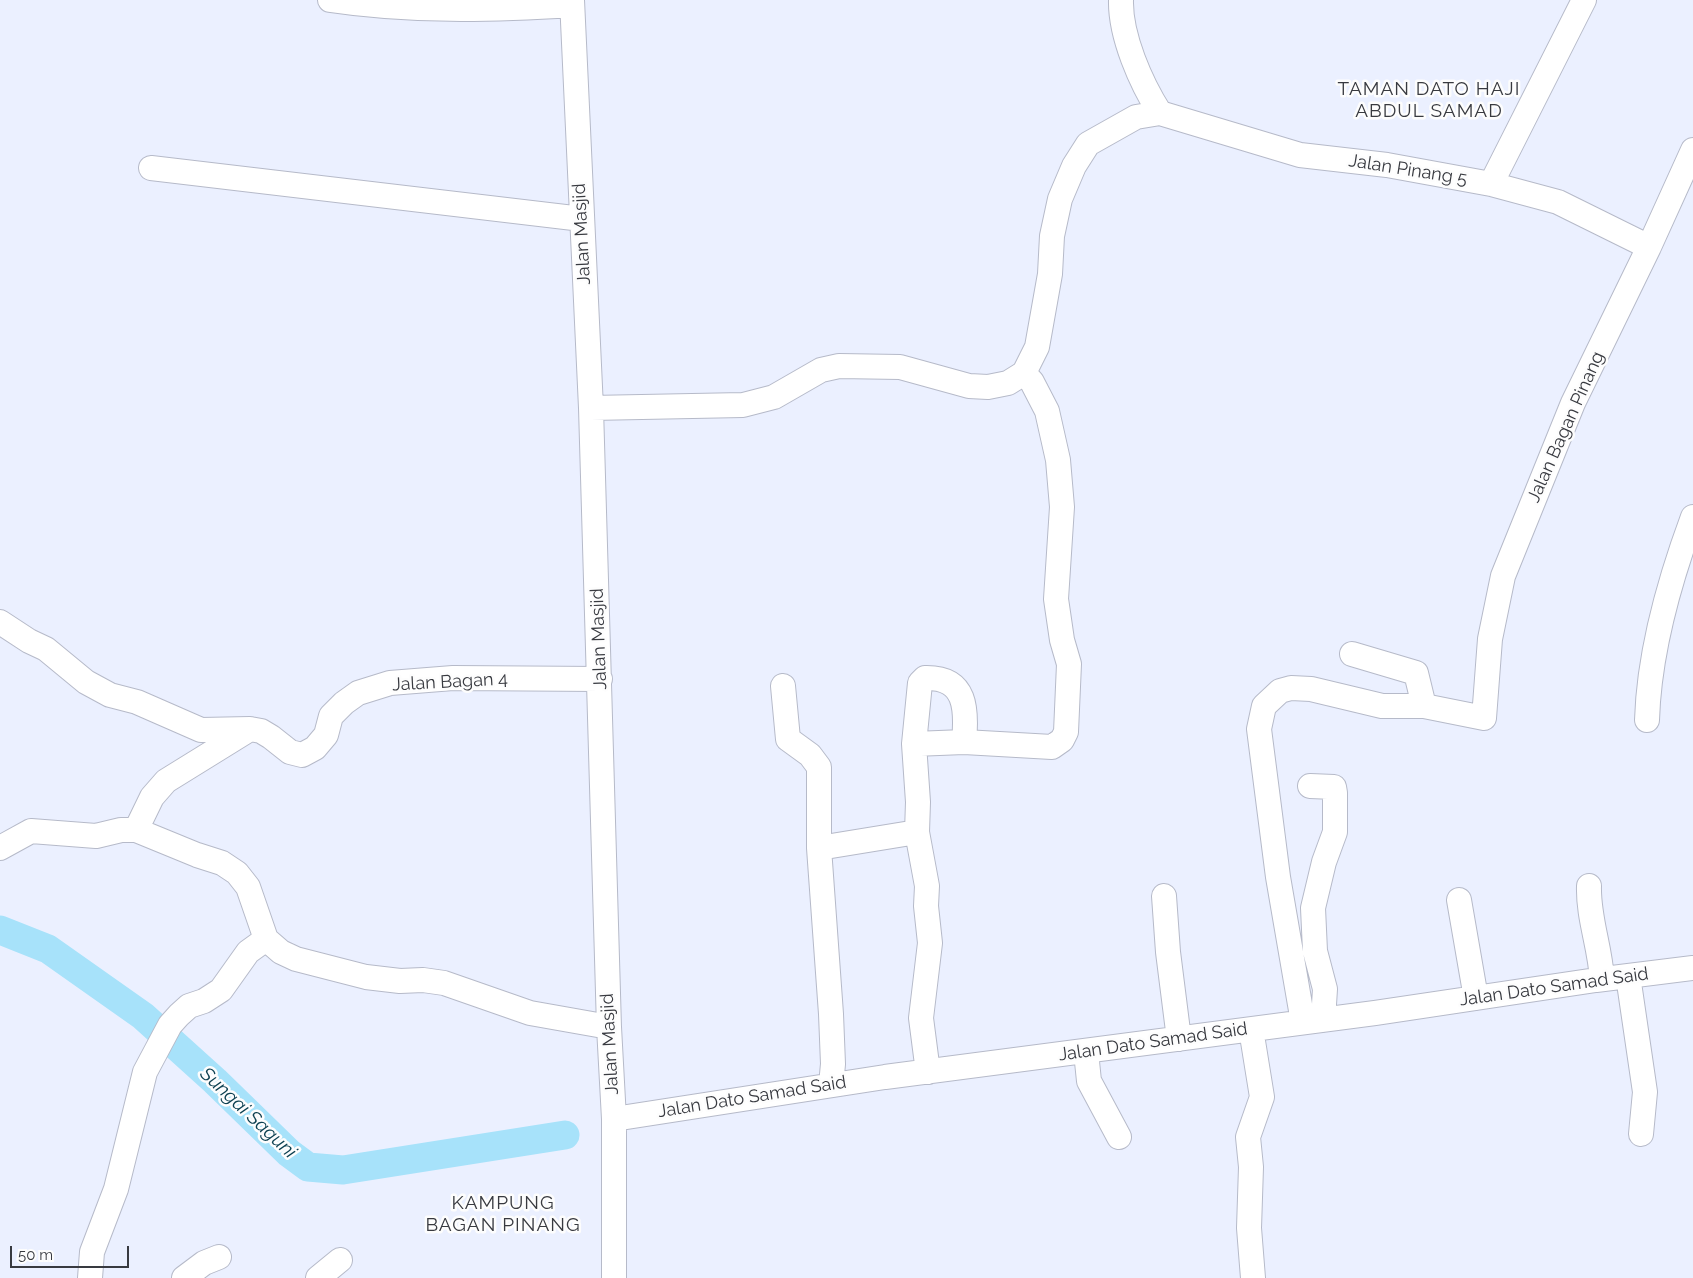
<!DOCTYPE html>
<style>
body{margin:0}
#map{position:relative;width:1693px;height:1278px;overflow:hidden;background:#ebf0ff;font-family:Raleway,sans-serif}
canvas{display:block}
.scale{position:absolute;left:10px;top:1246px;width:119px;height:22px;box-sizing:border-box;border:2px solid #383a40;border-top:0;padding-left:6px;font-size:15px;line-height:18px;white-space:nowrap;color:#383a40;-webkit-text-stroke:4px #fdfdfd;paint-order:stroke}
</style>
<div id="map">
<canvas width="1693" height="1278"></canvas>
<div class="scale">50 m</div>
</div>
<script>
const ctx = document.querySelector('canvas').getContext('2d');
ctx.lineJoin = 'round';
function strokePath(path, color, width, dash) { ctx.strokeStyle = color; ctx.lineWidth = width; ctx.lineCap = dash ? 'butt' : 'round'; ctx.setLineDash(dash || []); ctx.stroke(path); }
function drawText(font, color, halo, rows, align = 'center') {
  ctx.font = font + ' Raleway,sans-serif'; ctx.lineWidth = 5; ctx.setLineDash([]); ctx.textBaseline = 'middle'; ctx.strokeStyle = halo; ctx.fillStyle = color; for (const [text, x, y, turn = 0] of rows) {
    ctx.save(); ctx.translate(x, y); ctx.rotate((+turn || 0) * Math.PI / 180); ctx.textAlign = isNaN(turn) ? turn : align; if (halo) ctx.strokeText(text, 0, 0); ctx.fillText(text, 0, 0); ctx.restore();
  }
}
strokePath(new Path2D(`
 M 0,930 L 48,949 L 143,1016 L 215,1081 L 289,1153 L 308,1167 L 343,1170 L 565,1135`), '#a7e2fa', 29);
const minor = new Path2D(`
 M 330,0 C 409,12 492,10 572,5
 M 572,0 L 591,408 L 609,1027 L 614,1119 L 614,1278
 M 1121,0 C 1120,36 1141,83 1160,113
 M 151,168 L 582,219
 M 1491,184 L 1584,0
 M 591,408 L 743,405 L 774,397 L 821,370 L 839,366 L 900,367 L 969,386 L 988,387 L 1008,383 L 1024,373 L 1037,347 L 1050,274 L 1052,236 L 1060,199 L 1074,166 L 1088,144 L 1136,117 L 1160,113 L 1300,155 L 1387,165 L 1491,184 L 1558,202 L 1649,247
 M 0,622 L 29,641 L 46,649 L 86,682 L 110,695 L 137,702 L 201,730 L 250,729 L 261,731 L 271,737 L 290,752 L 302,755 L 315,748 L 326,735 L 331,716 L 344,703 L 358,693 L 390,683 L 453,678 L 600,679
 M 1352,654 L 1416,673 L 1424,706
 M 783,686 L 788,739 L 810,755 L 819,767 L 819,848 L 831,1014 L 833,1064 L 831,1085
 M 1647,720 C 1649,654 1670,579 1693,517
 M 914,744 L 964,742 L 1052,747 L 1062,740 L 1066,732 L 1069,664 L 1062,640 L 1056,599 L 1062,507 L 1058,460 L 1047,411 L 1032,382 L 1024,373
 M 1310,786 L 1334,787 L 1335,793 L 1335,832 L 1324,862 L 1313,908 L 1315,951 L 1325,989 L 1323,1020
 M 136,830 L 152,797 L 166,781 L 250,729
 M 0,848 L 31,831 L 96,836 L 121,830 L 136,830 L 197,855 L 222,863 L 237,873 L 248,887 L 266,939 L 281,952 L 296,959 L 366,977 L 400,981 L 423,980 L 444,983 L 530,1013 L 609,1027
 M 819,848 L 917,832
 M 1589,886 C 1588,918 1600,946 1602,979
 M 1164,896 L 1168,952 L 1179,1039
 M 1459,900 L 1476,998
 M 1628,976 L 1645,1092 L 1641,1134
 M 1303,1022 L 1278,877 L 1259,729 L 1264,706 L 1280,691 L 1291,688 L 1311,689 L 1382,706 L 1424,706 L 1484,718 L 1490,639 L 1503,576 L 1573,403 L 1649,247 L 1693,150
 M 1251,1029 L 1262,1097 L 1248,1137 L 1251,1167 L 1249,1228 L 1253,1278
 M 1086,1052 L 1089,1081 L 1119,1137
 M 928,1072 L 921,1018 L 930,943 L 926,906 L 927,886 L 917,832 L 918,802 L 914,744 L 920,683 L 925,678 C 967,677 967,710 964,742
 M 614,1119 L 885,1077 L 1375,1013 L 1596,980 L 1693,968
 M 90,1278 L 92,1252 L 116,1189 L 145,1072 L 170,1025 L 179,1015 L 189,1006 L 204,1001 L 221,990 L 248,952 L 266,939
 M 184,1278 L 204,1263 L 219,1257
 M 318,1278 L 340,1260`);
strokePath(minor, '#b6bac9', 26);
strokePath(minor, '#fff', 24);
drawText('18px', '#383a40', '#fdfdfd', [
 ["Jalan Pinang 5",1408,170,9],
 ["Jalan Masjid",582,234,-93],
 ["Jalan Bagan Pinang",1566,427,-66],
 ["Jalan Masjid",599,639,-92],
 ["Jalan Bagan 4",450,682,-3],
 ["Jalan Dato Samad Said",1554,987,-8],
 ["Jalan Dato Samad Said",1153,1042,-8],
 ["Jalan Masjid",610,1044,-93],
 ["Jalan Dato Samad Said",752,1097,-9]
]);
ctx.letterSpacing = '1px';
drawText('19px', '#383a40', '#fdfdfd', [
 ["TAMAN DATO HAJI",1429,89],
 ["ABDUL SAMAD",1429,111],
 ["KAMPUNG",503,1203],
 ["BAGAN PINANG",503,1225]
]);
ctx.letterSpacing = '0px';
drawText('italic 19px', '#0c4051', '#fdfdfd', [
 ["Sungai Saguni",248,1113,43]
]);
</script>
